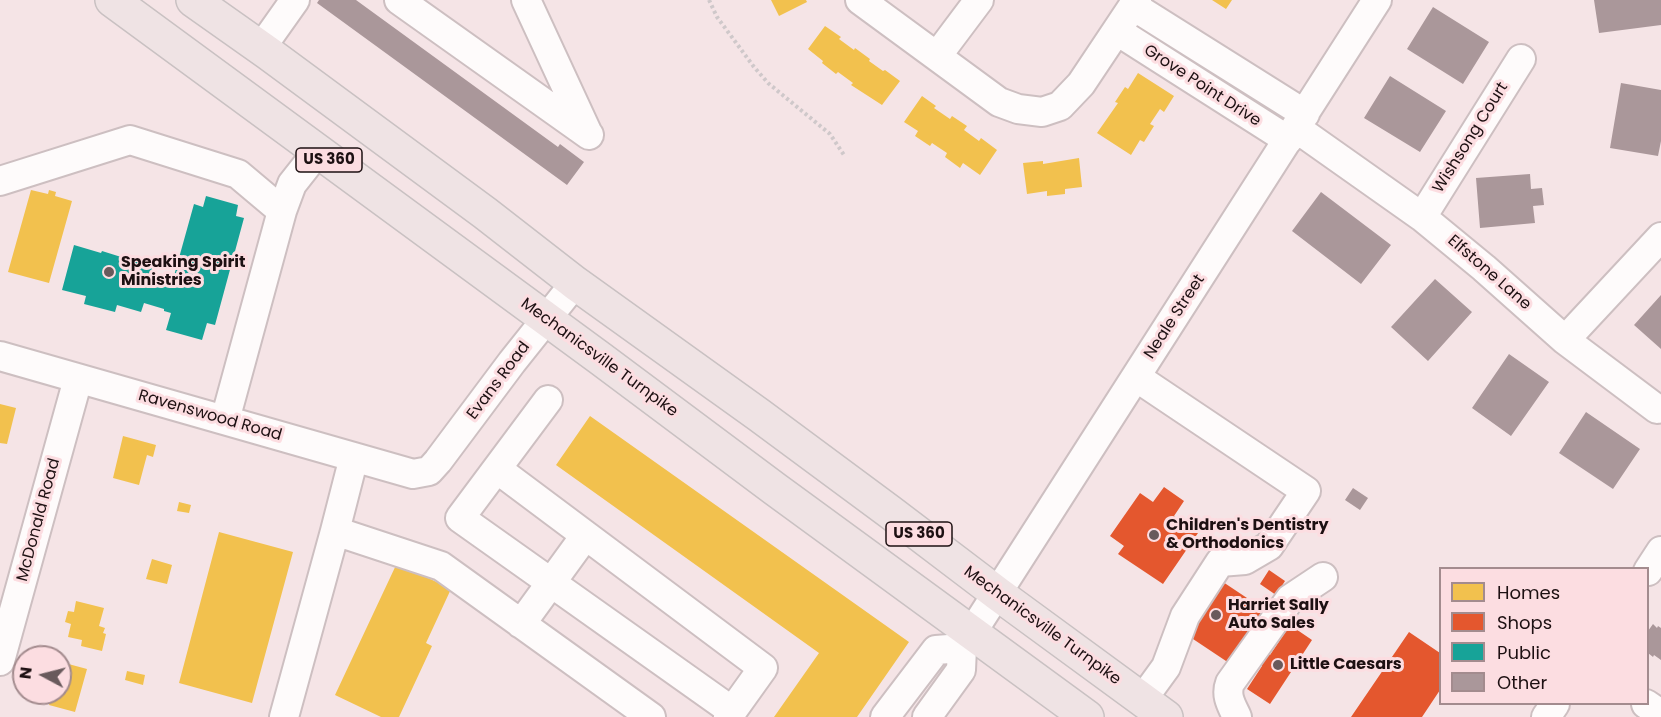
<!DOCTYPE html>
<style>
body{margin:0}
#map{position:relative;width:1661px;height:717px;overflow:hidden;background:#f5e4e6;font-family:Poppins,sans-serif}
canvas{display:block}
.legend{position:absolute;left:1439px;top:567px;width:210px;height:138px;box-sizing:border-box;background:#fcdde1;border:2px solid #a38b8e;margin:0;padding:8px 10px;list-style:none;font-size:18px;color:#1d1012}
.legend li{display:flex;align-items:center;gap:12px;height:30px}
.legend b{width:30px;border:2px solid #a38b8e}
.north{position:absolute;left:12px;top:645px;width:60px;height:60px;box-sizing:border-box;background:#fcdde1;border:2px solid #a38b8e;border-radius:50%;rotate:277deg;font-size:16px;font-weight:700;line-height:24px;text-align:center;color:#1d1012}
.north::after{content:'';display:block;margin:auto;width:21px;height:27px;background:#695a5c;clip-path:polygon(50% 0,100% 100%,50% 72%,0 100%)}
</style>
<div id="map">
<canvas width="1661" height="717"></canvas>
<ul class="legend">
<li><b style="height:16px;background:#f2c14e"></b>Homes</li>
<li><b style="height:16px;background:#e4572e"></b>Shops</li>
<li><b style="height:16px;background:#17a398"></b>Public</li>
<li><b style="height:16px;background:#aa979a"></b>Other</li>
</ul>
<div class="north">N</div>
</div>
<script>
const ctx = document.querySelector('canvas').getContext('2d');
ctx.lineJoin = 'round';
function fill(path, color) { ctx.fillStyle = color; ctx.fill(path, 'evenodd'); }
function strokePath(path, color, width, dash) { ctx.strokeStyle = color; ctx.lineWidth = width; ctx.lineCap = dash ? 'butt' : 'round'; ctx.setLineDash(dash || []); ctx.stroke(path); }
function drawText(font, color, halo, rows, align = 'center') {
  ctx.font = font + ' Poppins,sans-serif'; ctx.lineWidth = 6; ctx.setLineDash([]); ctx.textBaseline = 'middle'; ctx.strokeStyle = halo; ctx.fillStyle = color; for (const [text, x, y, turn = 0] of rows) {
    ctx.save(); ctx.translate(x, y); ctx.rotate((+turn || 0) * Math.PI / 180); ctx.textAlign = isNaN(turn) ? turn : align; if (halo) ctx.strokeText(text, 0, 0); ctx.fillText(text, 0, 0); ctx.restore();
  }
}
fill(new Path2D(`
 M 771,0 L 806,0 L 807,2 L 779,16 Z
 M 1212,0 L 1232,0 L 1226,9 Z
 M 825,26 L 841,37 L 839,39 L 854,50 L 855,48 L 870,59 L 869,61 L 883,71 L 885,70 L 900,81 L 882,105 L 851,85 L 853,83 L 838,72 L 836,74 L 822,63 L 823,61 L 808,49 Z
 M 1138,73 L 1174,96 L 1164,112 L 1160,109 L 1150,124 L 1154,126 L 1144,142 L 1140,140 L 1131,155 L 1097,133 L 1118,103 L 1115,102 L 1125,87 L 1128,89 Z
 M 922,96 L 936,106 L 934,108 L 950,119 L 952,116 L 967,126 L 964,130 L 979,141 L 981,138 L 997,150 L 980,175 L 963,163 L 960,168 L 945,157 L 947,153 L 932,143 L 930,146 L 915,136 L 918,131 L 904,122 Z
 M 1079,158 L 1082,187 L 1065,189 L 1065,194 L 1047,196 L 1047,191 L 1027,194 L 1023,163 L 1043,161 L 1043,164 Z
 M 31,190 L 48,194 L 49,190 L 56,192 L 55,196 L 72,201 L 49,283 L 8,272 Z
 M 0,404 L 16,408 L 7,444 L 0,443 Z
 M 590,416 L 909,642 L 857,717 L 774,717 L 819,653 L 556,465 Z
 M 123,436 L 156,445 L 153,457 L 147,455 L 139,485 L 113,478 Z
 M 179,502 L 191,505 L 189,513 L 177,511 Z
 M 219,532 L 293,552 L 252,703 L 179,683 Z
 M 152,559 L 172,565 L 167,584 L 146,579 Z
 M 397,563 L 451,589 L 426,643 L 432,646 L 399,717 L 381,717 L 335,695 Z
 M 76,601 L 104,608 L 99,626 L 105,628 L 103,633 L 106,634 L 102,651 L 81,646 L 82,640 L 68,637 L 71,624 L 65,622 L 68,611 L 74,612 Z
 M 61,662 L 87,669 L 75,712 L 49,705 L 53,693 L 60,693 Z
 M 127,671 L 145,675 L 143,685 L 125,680 Z`), '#f2c14e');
fill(new Path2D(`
 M 1164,487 L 1184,501 L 1174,516 L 1198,533 L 1163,584 L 1118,554 L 1124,546 L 1110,536 L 1140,493 L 1153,502 Z
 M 1269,570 L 1285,581 L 1276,595 L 1260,584 Z
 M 1223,582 L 1265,610 L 1229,663 L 1187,635 Z
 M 1290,625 L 1312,640 L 1270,704 L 1247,689 L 1262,666 L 1259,664 L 1267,653 L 1270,655 Z
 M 1409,632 L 1440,653 L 1440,690 L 1422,717 L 1351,717 Z`), '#e4572e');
fill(new Path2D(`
 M 206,196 L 238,205 L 236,216 L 244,218 L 215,325 L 207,323 L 202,340 L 166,330 L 171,313 L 164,311 L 164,309 L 144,303 L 141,312 L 117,305 L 115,312 L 84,304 L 86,296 L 62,290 L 74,245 L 101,253 L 102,251 L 153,267 L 150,277 L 172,283 L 194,204 L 203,207 Z`), '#17a398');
fill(new Path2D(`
 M 319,0 L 356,0 L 558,147 L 560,144 L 584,162 L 567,185 L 317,3 Z
 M 1594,0 L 1661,0 L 1661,25 L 1599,33 Z
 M 1433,7 L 1489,42 L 1463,84 L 1407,49 Z
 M 1390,76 L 1446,111 L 1420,152 L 1364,118 Z
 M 1621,83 L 1661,90 L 1661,141 L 1658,156 L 1610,148 Z
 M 1530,174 L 1531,189 L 1542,188 L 1544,205 L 1533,206 L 1535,223 L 1480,228 L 1476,178 Z
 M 1321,192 L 1391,245 L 1361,284 L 1292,231 Z
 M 1435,279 L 1472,312 L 1428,361 L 1391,327 Z
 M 1661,295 L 1661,349 L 1634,325 Z
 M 1509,354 L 1549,382 L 1511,436 L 1472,408 Z
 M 1586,412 L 1640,449 L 1613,489 L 1559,453 Z
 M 1353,488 L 1368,498 L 1360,510 L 1345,500 Z
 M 1653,624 L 1657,628 L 1658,626 L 1661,628 L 1661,660 L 1654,655 L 1653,657 L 1648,653 L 1648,631 Z`), '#aa979a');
const minor = new Path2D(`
 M 399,0 L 589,135
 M 526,0 L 588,134
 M 860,0 L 999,102 L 1018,109 L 1042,112 L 1060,106 L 1081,84 L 1137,0
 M 1133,6 L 1305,114
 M 1117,31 L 1288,140
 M 261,48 L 295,0
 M 937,56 L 979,0
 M 1296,128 L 1422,217 L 1484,268 L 1565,340 L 1661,237
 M 0,181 L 130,140 L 238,174 L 282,211
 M 1422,217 L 1521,59
 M 1565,340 L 1657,409
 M 0,356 L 413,474 L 429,471 L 438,461 L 512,362 L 575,283
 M 1136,377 L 1306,491 L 1269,546 L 1245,560 L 1220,562 L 1185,616 L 1166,667 L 1142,700
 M 548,400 L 460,518 L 732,711
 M 225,420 L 282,211 L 292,184 L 318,151
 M 497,469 L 763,668 L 728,717
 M 335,531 L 441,566 L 651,717
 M 1648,571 L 1661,551
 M 521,624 L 585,536
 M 0,661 L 78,379
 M 1646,704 L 1661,714
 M 284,717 L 335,531 L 354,457
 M 885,717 L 936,650 L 962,648
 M 927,717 L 961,670 L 962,648 L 1377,0
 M 1237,717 C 1232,706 1225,696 1230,683 L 1290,599 L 1323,577
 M 1546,717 L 1555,704`);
const highway = new Path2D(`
 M 112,0 L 601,359 L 775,489 L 1087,717
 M 193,0 L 268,53 L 485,213 L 575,283 L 759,415 L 890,512 L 998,594 L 1166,717`);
strokePath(minor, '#cdbfc1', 32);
strokePath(highway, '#c9c1c2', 36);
strokePath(new Path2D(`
 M 709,0 L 717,17 L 754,67 L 768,83 L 830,134 L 844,155`), '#cfc8ca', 4, [3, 3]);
strokePath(minor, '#fefbfb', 28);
strokePath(highway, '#efe3e4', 33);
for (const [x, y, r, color] of [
 [109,272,6,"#695a5c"],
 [1154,535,6,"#695a5c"],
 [1216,615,6,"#695a5c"],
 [1278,665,6,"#695a5c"]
]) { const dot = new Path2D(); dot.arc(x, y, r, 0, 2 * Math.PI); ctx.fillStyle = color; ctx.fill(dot); strokePath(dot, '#fcdde1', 2); }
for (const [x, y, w] of [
 [329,160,66],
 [919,534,66]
]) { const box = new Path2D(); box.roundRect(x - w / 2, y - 12, w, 24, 4.5); ctx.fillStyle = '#fcdde1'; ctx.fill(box); strokePath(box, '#1d1012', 1.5); }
drawText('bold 15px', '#1d1012', null, [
 ["US 360",329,160],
 ["US 360",919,534]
]);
drawText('16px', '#1d1012', '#fcdde1', [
 ["Grove Point Drive",1202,86,33],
 ["Wishsong Court",1471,138,-58],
 ["Elfstone Lane",1489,273,41],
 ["Neale Street",1175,317,-57],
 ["Mechanicsville Turnpike",599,358,36],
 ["Evans Road",499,381,-53],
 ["Ravenswood Road",210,416,16],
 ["McDonald Road",39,520,-75],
 ["Mechanicsville Turnpike",1042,626,36]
]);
drawText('bold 16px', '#1d1012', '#fcdde1', [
 ["Speaking Spirit",121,263],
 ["Ministries",121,281],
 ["Children's Dentistry",1166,526],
 ["& Orthodonics",1166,544],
 ["Harriet Sally",1228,606],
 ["Auto Sales",1228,624],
 ["Little Caesars",1290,665]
], 'left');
</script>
